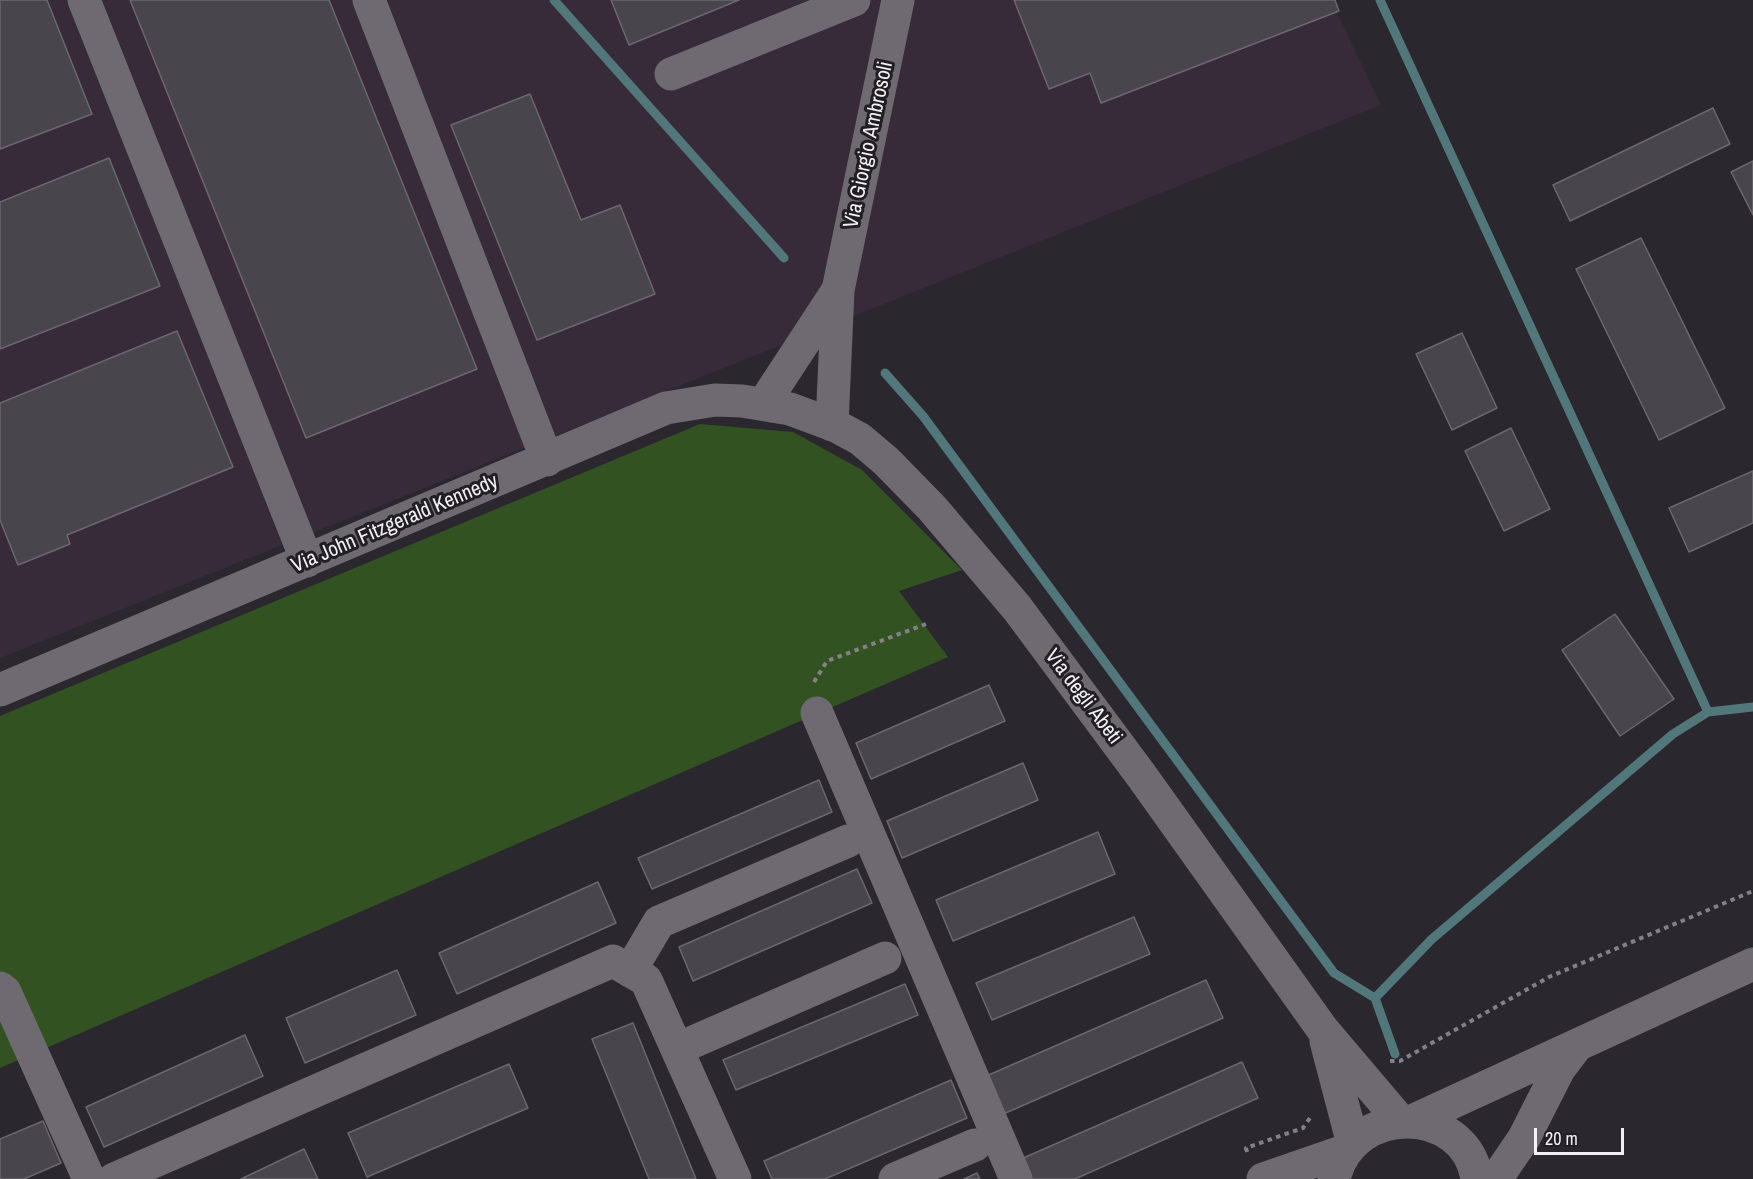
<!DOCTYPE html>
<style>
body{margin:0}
#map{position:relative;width:1753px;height:1179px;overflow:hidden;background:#2b272e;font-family:"Archivo Narrow",sans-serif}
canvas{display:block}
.scale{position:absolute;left:1534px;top:1128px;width:90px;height:27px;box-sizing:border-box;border:3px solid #f2f0f4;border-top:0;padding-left:8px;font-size:18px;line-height:21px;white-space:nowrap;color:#f2f0f4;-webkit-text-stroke:4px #211e24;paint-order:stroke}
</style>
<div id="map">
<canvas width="1753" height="1179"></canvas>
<div class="scale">20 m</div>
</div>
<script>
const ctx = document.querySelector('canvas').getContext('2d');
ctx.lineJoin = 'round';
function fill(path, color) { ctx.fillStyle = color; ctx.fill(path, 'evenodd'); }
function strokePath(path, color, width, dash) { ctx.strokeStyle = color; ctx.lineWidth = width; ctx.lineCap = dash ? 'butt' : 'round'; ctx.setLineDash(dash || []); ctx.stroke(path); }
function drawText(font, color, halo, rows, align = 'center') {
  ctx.font = font + ' "Archivo Narrow",sans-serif'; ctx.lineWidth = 6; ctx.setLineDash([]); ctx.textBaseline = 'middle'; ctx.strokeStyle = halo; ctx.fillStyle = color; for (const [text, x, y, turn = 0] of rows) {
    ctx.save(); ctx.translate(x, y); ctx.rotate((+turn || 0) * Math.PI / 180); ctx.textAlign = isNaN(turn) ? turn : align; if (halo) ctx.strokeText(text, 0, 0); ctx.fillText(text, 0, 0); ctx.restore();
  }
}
fill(new Path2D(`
 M 0,0 L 1331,0 L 1381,105 L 0,658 Z`), '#382b39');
fill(new Path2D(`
 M 700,424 L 793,432 L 862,470 L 962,570 L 899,591 L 948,657 L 0,1068 L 0,716 Z`), '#325321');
strokePath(new Path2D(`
 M 554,0 L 784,258
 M 1380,0 L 1708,712
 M 885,373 L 923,416 L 1334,973 L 1375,998
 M 1395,1054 L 1375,998 L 1432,939 L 1673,734 L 1708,712 L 1753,707`), '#51777a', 9);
const building = new Path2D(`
 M 0,0 L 47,0 L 92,114 L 0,149 Z
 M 130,0 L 329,0 L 477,369 L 306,438 Z
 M 611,0 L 739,0 L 629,45 Z
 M 1014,0 L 1335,0 L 1339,11 L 1101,103 L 1090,73 L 1049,89 Z
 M 530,94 L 581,220 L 620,205 L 655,294 L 537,340 L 451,125 Z
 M 1713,108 L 1730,144 L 1570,221 L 1553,185 Z
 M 109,158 L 160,286 L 0,349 L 0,202 Z
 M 1753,161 L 1753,215 L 1731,172 Z
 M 1641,238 L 1725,408 L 1659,440 L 1576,269 Z
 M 177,331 L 233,467 L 67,535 L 70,544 L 18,565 L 0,520 L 0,403 Z
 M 1462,333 L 1497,408 L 1452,430 L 1416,354 Z
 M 1511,428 L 1550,509 L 1504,531 L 1465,451 Z
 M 1753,471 L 1753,523 L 1689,552 L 1669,508 Z
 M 1615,614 L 1674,699 L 1620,736 L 1562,650 Z
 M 989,685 L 1005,721 L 871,779 L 856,743 Z
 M 1023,763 L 1038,800 L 902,858 L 887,821 Z
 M 819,780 L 832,812 L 652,889 L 638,858 Z
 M 1098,832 L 1115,874 L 953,941 L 936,900 Z
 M 857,869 L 872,903 L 693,981 L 679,947 Z
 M 598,882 L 616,923 L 457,994 L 439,953 Z
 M 1134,917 L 1150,954 L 992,1020 L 976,983 Z
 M 397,970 L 416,1015 L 305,1063 L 286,1018 Z
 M 1206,980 L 1223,1018 L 1001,1115 L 984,1077 Z
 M 905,984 L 918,1015 L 736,1090 L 723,1060 Z
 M 633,1023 L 696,1179 L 649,1179 L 592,1039 Z
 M 245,1035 L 263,1076 L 104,1147 L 86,1107 Z
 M 1242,1062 L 1258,1098 L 1075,1179 L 1030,1179 L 1021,1159 Z
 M 509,1064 L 528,1108 L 367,1177 L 348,1133 Z
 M 951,1080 L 967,1118 L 825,1179 L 772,1179 L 764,1161 Z
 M 43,1121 L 61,1163 L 24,1179 L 0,1179 L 0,1139 Z
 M 304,1149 L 318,1179 L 241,1179 Z
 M 977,1173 L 980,1179 L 964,1179 Z`);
fill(building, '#49454d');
strokePath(building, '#6b676f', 1.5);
strokePath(new Path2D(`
 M 814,682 L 827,661 L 926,624
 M 1390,1061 L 1400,1061 L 1549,977 L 1753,891
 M 1247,1152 L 1246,1148 L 1303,1128 L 1312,1115`), '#838086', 4, [4.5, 4.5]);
strokePath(new Path2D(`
 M 84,0 L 307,561
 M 369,0 L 547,460
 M 671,74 L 854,0
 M 764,403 L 838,290
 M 832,425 L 838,290 L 898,0
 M 0,690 L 666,408 L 715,400 L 742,401 L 790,409 L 836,426 L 860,439 L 886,461 L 932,508 L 1017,608 L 1141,775 L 1323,1030 L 1401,1122
 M 817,713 L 1016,1179
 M 630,971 L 659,922 L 848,841
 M 0,988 L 5,992 L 89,1179
 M 1326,1041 L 1353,1144
 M 677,1049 L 885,958
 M 1412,1121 L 1753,964
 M 114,1179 L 613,961 L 646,980 L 735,1179
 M 895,1179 L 975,1145
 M 1263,1179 L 1347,1150
 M 1334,1179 C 1351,1102 1466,1104 1477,1179
 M 1496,1179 L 1524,1138 L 1559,1069 L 1575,1048`), '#6f6a72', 33);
drawText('21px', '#f2f0f4', '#211e24', [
 ["Via Giorgio Ambrosoli",869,145,-78],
 ["Via John Fitzgerald Kennedy",395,524,-23],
 ["Via degli Abeti",1083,697,53]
]);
</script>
